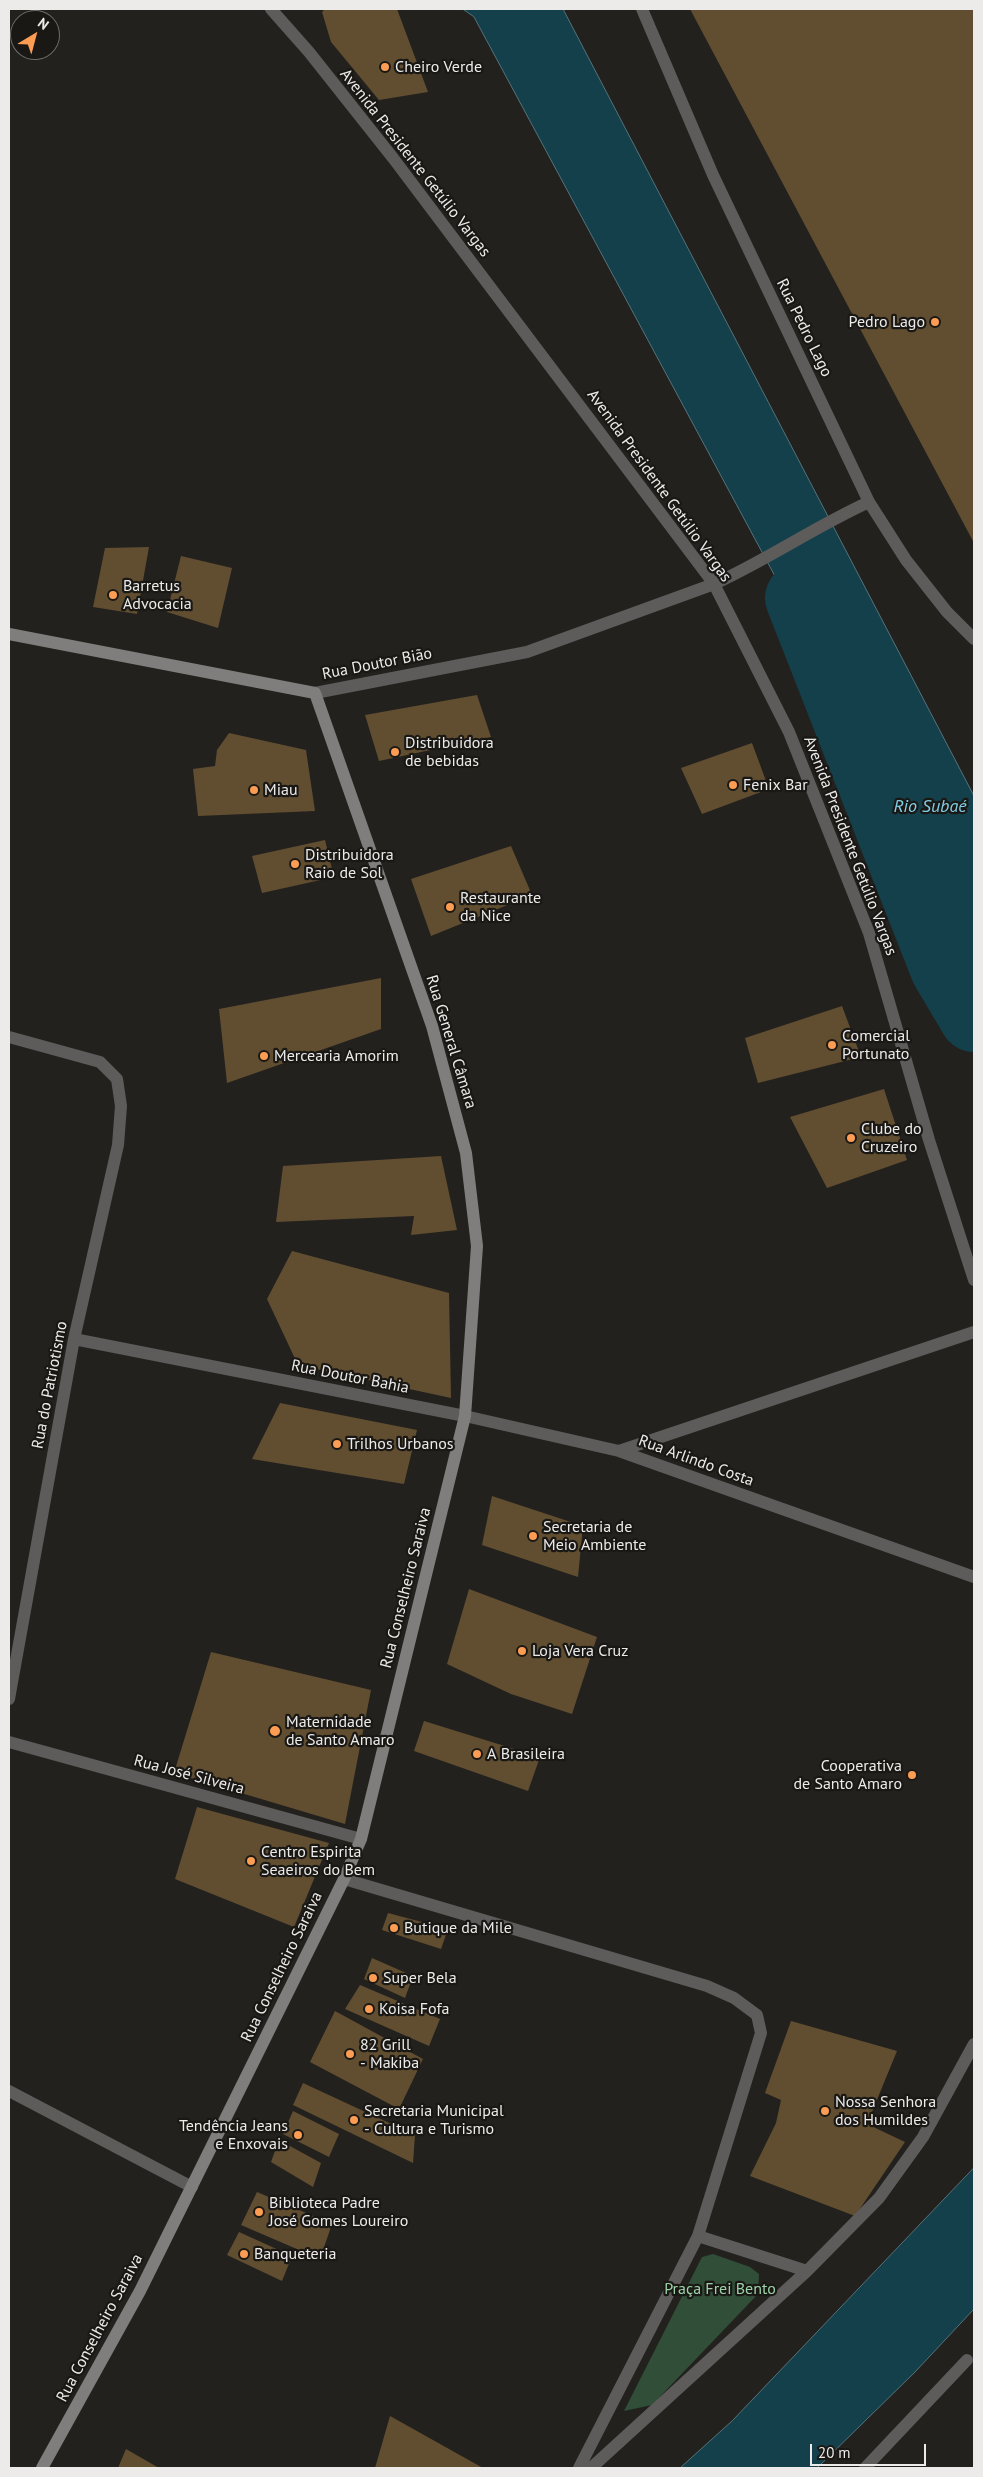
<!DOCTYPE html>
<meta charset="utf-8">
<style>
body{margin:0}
#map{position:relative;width:983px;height:2477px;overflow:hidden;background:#23211e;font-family:"PT Sans",sans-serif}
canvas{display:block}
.frame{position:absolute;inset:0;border:10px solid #edebea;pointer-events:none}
.north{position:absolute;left:10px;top:10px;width:50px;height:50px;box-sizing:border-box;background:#1a1815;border:1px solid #6e6c6a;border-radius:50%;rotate:37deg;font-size:14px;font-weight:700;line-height:20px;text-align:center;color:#edebea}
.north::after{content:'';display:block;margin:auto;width:18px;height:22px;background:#fc9d53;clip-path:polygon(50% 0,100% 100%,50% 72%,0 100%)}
.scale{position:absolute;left:810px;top:2444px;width:116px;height:22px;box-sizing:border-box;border:2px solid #edebea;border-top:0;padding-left:6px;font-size:15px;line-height:18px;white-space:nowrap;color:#edebea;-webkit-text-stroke:4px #1a1815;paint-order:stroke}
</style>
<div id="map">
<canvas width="983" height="2477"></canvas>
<div class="frame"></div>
<div class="north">N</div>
<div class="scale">20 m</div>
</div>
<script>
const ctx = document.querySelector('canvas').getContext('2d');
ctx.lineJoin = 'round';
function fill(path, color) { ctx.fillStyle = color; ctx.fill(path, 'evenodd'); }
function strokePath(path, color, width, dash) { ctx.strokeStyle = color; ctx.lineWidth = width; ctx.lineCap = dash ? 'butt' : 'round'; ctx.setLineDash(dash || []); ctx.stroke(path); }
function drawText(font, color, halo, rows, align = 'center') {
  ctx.font = font + ' "PT Sans",sans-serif'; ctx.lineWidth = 4.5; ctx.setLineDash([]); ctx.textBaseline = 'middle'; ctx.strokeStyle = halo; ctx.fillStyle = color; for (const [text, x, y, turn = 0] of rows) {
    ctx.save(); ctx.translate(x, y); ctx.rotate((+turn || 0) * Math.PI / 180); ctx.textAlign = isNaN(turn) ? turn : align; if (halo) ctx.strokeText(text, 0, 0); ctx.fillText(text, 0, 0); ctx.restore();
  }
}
fill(new Path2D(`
 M 713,2254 L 750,2267 L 759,2274 L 758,2294 L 652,2405 L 624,2411 L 702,2257 Z`), '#314e38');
const water = new Path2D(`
 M 463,9 L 563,9 L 974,796 L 974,1044 L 840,697 L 474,17 Z
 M 974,2168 L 974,2309 L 915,2372 L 817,2468 L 680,2468 L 732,2421 Z`);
fill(water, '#14404c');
strokePath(water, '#55737b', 1);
strokePath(new Path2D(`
 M 800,598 L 945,968 L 974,1017`), '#14404c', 70);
fill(new Path2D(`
 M 325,9 L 397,9 L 428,92 L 379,100 L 331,42 L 322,12 Z
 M 690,9 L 974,9 L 974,543 Z
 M 149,547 L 137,614 L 93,607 L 105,548 Z
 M 181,556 L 232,568 L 218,628 L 167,612 Z
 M 477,695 L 491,737 L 379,761 L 365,715 Z
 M 229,733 L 306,750 L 315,811 L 198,816 L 193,769 L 215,766 L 217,750 Z
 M 752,743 L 769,789 L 702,814 L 681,768 Z
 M 325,840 L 334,877 L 262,893 L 252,856 Z
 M 511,846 L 532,895 L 431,936 L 411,879 Z
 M 381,978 L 381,1029 L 227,1083 L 219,1009 Z
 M 842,1006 L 861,1057 L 758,1083 L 745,1038 Z
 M 884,1089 L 907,1160 L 827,1188 L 790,1117 Z
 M 441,1156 L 457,1230 L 411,1235 L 414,1216 L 276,1222 L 283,1166 Z
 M 292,1251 L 449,1293 L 451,1398 L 298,1365 L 267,1299 Z
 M 280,1403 L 417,1430 L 404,1484 L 252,1459 Z
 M 492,1496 L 583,1526 L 578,1577 L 482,1545 Z
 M 469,1589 L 597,1637 L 572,1714 L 511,1694 L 447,1664 Z
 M 211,1652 L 371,1690 L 345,1824 L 174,1773 Z
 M 424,1721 L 540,1757 L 528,1791 L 414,1751 Z
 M 197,1807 L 329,1843 L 294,1927 L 175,1879 Z
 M 388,1913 L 448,1929 L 441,1949 L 382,1930 Z
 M 372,1958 L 413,1976 L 405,1998 L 364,1979 Z
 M 360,1985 L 440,2019 L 429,2046 L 345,2009 Z
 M 335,2011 L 423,2059 L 399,2109 L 310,2062 Z
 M 791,2021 L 897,2051 L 867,2124 L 905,2142 L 855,2216 L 750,2176 L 776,2123 L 781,2100 L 765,2093 Z
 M 303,2083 L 415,2135 L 413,2163 L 293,2105 Z
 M 293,2111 L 339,2134 L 329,2157 L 283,2134 Z
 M 279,2140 L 321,2163 L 313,2187 L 271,2162 Z
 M 257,2192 L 332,2224 L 320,2259 L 241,2225 Z
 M 239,2232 L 292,2256 L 282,2281 L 227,2255 Z
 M 390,2416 L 483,2468 L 375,2468 Z
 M 126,2449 L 159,2468 L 118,2468 Z`), '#614e30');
strokePath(new Path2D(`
 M 271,9 L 309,52 L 393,158 L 714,584 L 789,732 L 869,933 L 929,1140 L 974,1280
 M 642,9 L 713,175 L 869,502 L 906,560 L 947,612 L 974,639
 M 315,693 L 527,652 L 714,584 C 767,560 816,526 869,502
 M 9,1037 L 100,1062 L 117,1079 L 121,1106 L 118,1145 L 74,1339 L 9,1699
 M 74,1339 L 465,1416 L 619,1451 L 974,1577
 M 619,1451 L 974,1332
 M 9,1742 L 361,1839
 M 344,1879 L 707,1986 L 734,1998 L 757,2015 L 761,2033 L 698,2236
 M 9,2091 L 192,2187
 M 579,2468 L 698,2236 L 807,2271
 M 591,2468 L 807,2271 L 879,2198 L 923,2137 L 974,2044
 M 865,2468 L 967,2360`), '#5e5c5b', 12);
strokePath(new Path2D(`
 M 9,634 L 315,693 L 432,1026 L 466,1153 L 477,1246 L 465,1416 L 361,1839 L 344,1879 L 140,2291 L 42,2468`), '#807e7c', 12);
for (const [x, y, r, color] of [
 [385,67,5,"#fc9d53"],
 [935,322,5,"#fc9d53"],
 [113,595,5,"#fc9d53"],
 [395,752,5,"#fc9d53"],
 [733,785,5,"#fc9d53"],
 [254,790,5,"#fc9d53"],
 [295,864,5,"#fc9d53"],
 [450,907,5,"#fc9d53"],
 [832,1045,5,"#fc9d53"],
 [264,1056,5,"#fc9d53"],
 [851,1138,5,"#fc9d53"],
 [337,1444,5,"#fc9d53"],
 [533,1536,5,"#fc9d53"],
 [522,1651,5,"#fc9d53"],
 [275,1731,6,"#fc9d53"],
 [477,1754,5,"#fc9d53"],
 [912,1775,5,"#fc9d53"],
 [251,1861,5,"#fc9d53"],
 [394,1928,5,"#fc9d53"],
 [373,1978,5,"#fc9d53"],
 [369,2009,5,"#fc9d53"],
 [350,2054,5,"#fc9d53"],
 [825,2111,5,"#fc9d53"],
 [354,2120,5,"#fc9d53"],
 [298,2135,5,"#fc9d53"],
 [259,2212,5,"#fc9d53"],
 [244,2254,5,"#fc9d53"]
]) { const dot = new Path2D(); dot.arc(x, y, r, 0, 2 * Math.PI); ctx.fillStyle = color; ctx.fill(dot); strokePath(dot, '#1a1815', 2); }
drawText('16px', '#edebea', '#1a1815', [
 ["Cheiro Verde",395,67],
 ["Pedro Lago",925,322,"right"],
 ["Barretus",123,586],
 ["Advocacia",123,604],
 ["Distribuidora",405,743],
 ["de bebidas",405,761],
 ["Fenix Bar",743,785],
 ["Miau",264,790],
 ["Distribuidora",305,855],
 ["Raio de Sol",305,873],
 ["Restaurante",460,898],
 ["da Nice",460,916],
 ["Comercial",842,1036],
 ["Portunato",842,1054],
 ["Mercearia Amorim",274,1056],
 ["Clube do",861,1129],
 ["Cruzeiro",861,1147],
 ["Trilhos Urbanos",347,1444],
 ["Secretaria de",543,1527],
 ["Meio Ambiente",543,1545],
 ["Loja Vera Cruz",532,1651],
 ["Maternidade",286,1722],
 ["de Santo Amaro",286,1740],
 ["A Brasileira",487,1754],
 ["Cooperativa",902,1766,"right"],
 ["de Santo Amaro",902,1784,"right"],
 ["Centro Espirita",261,1852],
 ["Seaeiros do Bem",261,1870],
 ["Butique da Mile",404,1928],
 ["Super Bela",383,1978],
 ["Koisa Fofa",379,2009],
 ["82 Grill",360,2045],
 ["- Makiba",360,2063],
 ["Nossa Senhora",835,2102],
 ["dos Humildes",835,2120],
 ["Secretaria Municipal",364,2111],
 ["- Cultura e Turismo",364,2129],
 ["Tendência Jeans",288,2126,"right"],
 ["e Enxovais",288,2144,"right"],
 ["Biblioteca Padre",269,2203],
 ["José Gomes Loureiro",269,2221],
 ["Banqueteria",254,2254]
], 'left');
drawText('16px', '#edebea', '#1a1815', [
 ["Avenida Presidente Getúlio Vargas",415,163,52],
 ["Rua Pedro Lago",804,328,64],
 ["Avenida Presidente Getúlio Vargas",659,486,54],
 ["Rua Doutor Bião",377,664,-11],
 ["Avenida Presidente Getúlio Vargas",850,846,69],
 ["Rua General Câmara",451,1042,73],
 ["Rua Doutor Bahia",350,1377,11],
 ["Rua do Patriotismo",50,1385,-79],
 ["Rua Arlindo Costa",696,1461,20],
 ["Rua Conselheiro Saraiva",406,1588,-76],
 ["Rua José Silveira",189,1775,15],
 ["Rua Conselheiro Saraiva",282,1967,-64],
 ["Rua Conselheiro Saraiva",100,2328,-62]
]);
drawText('16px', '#9cd2a8', '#1a1815', [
 ["Praça Frei Bento",720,2289]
]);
drawText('italic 18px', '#82cee6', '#1a1815', [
 ["Rio Subaé",930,807]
]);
</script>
